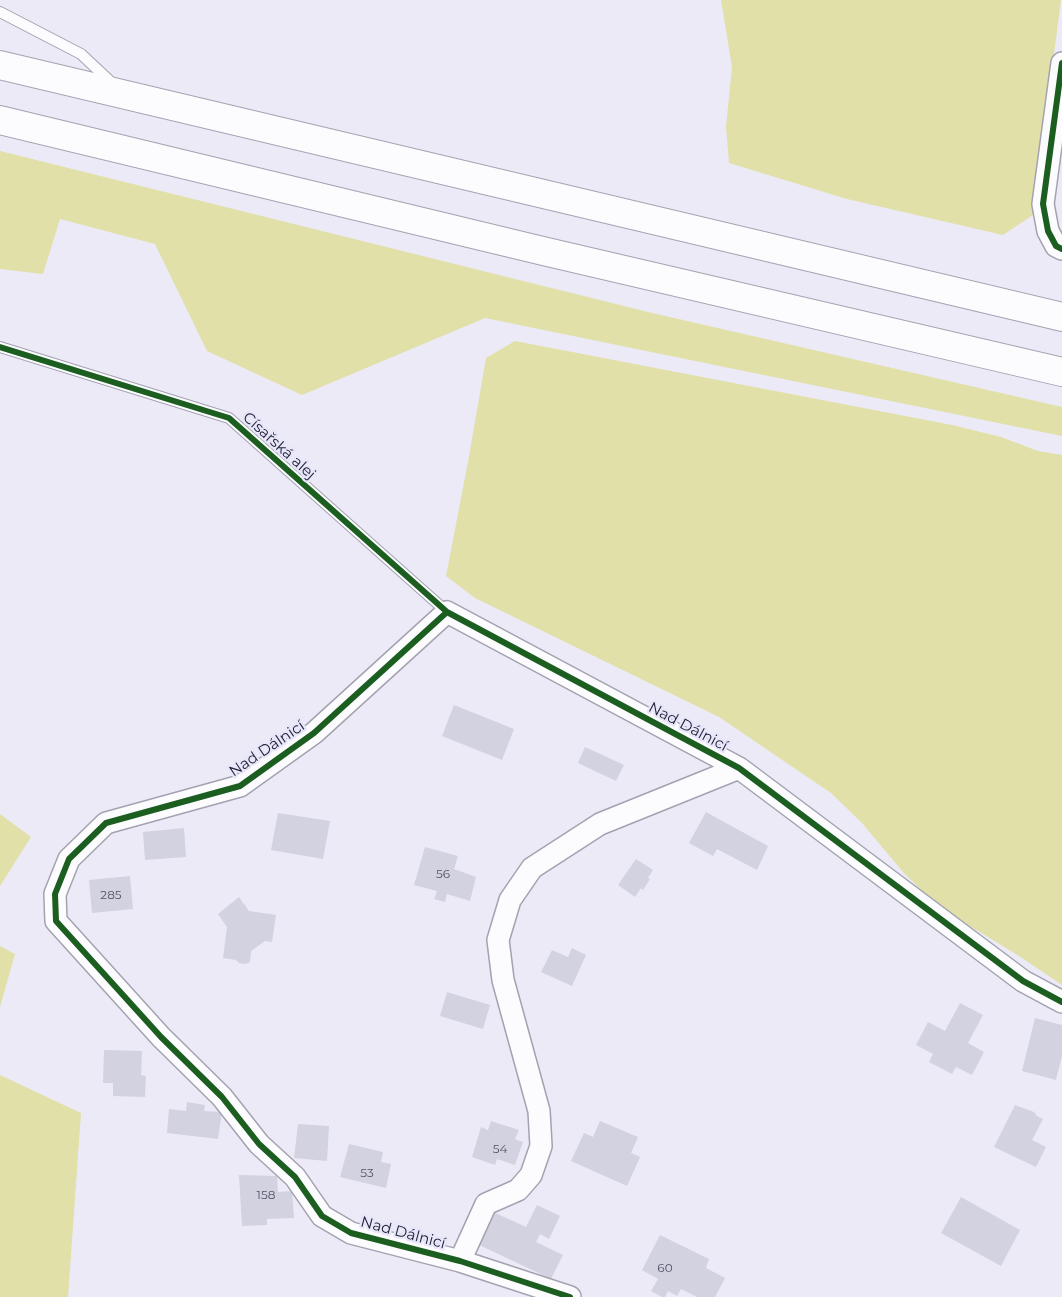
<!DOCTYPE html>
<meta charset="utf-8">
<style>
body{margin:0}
canvas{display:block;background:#ebeaf6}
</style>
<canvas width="1062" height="1297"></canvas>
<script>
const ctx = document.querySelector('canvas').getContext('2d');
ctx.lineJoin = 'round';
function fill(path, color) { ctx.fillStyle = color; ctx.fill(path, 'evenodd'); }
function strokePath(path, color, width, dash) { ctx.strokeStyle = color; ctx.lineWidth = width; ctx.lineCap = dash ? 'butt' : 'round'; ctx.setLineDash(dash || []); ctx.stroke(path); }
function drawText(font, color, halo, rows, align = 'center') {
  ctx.font = font + ' Montserrat,sans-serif'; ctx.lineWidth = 4.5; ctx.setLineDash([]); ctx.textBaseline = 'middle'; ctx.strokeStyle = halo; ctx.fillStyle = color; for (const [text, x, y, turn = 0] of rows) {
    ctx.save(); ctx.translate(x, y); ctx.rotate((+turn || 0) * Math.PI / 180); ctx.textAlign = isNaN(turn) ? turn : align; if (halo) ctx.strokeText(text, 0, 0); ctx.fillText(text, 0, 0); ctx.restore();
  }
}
fill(new Path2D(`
 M 721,0 L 1061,0 L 1033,215 L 1003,235 L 847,199 L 729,163 L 726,127 L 732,67 Z
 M 0,151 L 648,312 L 1062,407 L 1062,436 L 485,318 L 302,395 L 207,351 L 155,244 L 60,219 L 43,274 L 0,269 Z
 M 515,341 L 952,425 L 1001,437 L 1038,451 L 1062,455 L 1062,985 L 1019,956 L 937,906 L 903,872 L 862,823 L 831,793 L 719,717 L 475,598 L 446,576 L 468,462 L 486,358 Z
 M 0,814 L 31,837 L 0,886 Z
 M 0,946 L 15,954 L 0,1007 Z
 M 0,1075 L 81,1113 L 68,1297 L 0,1297 Z`), '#e1e0a8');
fill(new Path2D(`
 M 454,705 L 514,729 L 502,760 L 442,736 Z
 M 585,747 L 624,765 L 616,781 L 578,763 Z
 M 706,812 L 768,846 L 757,870 L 717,849 L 713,856 L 689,843 Z
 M 278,813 L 330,821 L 323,859 L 271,850 Z
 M 184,828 L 186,857 L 145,860 L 143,832 Z
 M 425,847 L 458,856 L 454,869 L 476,877 L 470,901 L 447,894 L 445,902 L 434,899 L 437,891 L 414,885 Z
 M 636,859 L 653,870 L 648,878 L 650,879 L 643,890 L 641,888 L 635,897 L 618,885 Z
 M 130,876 L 133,909 L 92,913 L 89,880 Z
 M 239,897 L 249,911 L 276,915 L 272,942 L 265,941 L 251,951 L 250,962 L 245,964 L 239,963 L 236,960 L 223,958 L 227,927 L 218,914 Z
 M 572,948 L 586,955 L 572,986 L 541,972 L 552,950 L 568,957 Z
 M 447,992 L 490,1005 L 483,1029 L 440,1016 Z
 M 960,1003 L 983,1015 L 968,1043 L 984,1052 L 972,1075 L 956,1067 L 952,1074 L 929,1062 L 933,1054 L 916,1045 L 928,1022 L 945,1031 Z
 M 1035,1018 L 1062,1025 L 1062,1056 L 1056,1080 L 1022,1071 Z
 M 104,1050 L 142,1051 L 141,1075 L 146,1076 L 145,1097 L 113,1096 L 113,1083 L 103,1083 Z
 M 187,1102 L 205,1105 L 204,1111 L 222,1112 L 218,1139 L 167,1133 L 169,1109 L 186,1111 Z
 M 1015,1105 L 1034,1112 L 1037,1116 L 1043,1119 L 1032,1140 L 1046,1147 L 1036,1167 L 994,1147 Z
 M 491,1121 L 519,1130 L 515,1139 L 523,1142 L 515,1165 L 497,1159 L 495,1165 L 472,1157 L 481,1127 L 488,1130 Z
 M 600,1121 L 638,1137 L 631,1153 L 640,1157 L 627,1186 L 571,1161 L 584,1133 L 593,1137 Z
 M 298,1124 L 329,1126 L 327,1161 L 294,1158 Z
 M 349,1144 L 383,1152 L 381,1162 L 391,1164 L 386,1188 L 340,1177 Z
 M 239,1175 L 277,1176 L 278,1192 L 292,1191 L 294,1218 L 267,1219 L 267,1225 L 242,1226 Z
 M 961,1197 L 1020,1230 L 1001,1266 L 941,1233 Z
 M 537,1205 L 560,1216 L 549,1239 L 540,1234 L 536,1242 L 563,1255 L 551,1279 L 475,1243 L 491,1211 L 526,1227 Z
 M 660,1235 L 709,1259 L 706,1268 L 725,1278 L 715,1297 L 697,1297 L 681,1289 L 677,1296 L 668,1291 L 665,1297 L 662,1297 L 651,1291 L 658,1279 L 642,1270 Z`), '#d3d2e0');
const service = new Path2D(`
 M 0,12 L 81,54 L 113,84
 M 0,347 L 229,418 L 447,612`);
const minor = new Path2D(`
 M 1062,63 L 1043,204 L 1048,231 L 1056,246 L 1062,249
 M 460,1261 L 486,1204 L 518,1190 L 531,1175 L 541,1146 L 539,1111 L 503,980 L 498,940 L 510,900 L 532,868 L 600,824 L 739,768
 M 570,1297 L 460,1261 L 351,1233 L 322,1216 L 295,1177 L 259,1144 L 222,1097 L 161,1037 L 56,921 L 55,894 L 69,859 L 106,823 L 240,786 L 314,733 L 447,612 L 739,768 L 1023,981 L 1062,1002`);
const trunk = new Path2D(`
 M 0,65 L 1062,317
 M 0,120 L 543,251 L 1062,372`);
strokePath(service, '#a4a2b1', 12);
strokePath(minor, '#a4a2b1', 24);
strokePath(trunk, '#a4a2b1', 30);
strokePath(service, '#fcfcfe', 10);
strokePath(minor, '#fcfcfe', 21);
strokePath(trunk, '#fcfcfe', 28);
strokePath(new Path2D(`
 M 1062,63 L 1043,204 L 1048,231 L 1056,246 L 1062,249
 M 0,347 L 229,418 L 447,612 L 739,768 L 1023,981 L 1062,1002
 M 447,612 L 314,733 L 240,786 L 106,823 L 69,859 L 55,894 L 56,921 L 161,1037 L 222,1097 L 259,1144 L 295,1177 L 322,1216 L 351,1233 L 460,1261 L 570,1297`), '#1b5e20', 6);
drawText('12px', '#545264', null, [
 ["56",443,874],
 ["285",111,895],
 ["54",500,1149],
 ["53",367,1173],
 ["158",266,1195],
 ["60",665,1268]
]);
drawText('15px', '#242235', '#e7e6fa', [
 ["Císařská alej",279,446,42],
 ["Nad Dálnicí",688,727,28],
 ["Nad Dálnicí",267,749,-34],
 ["Nad Dálnicí",403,1233,15]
]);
</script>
